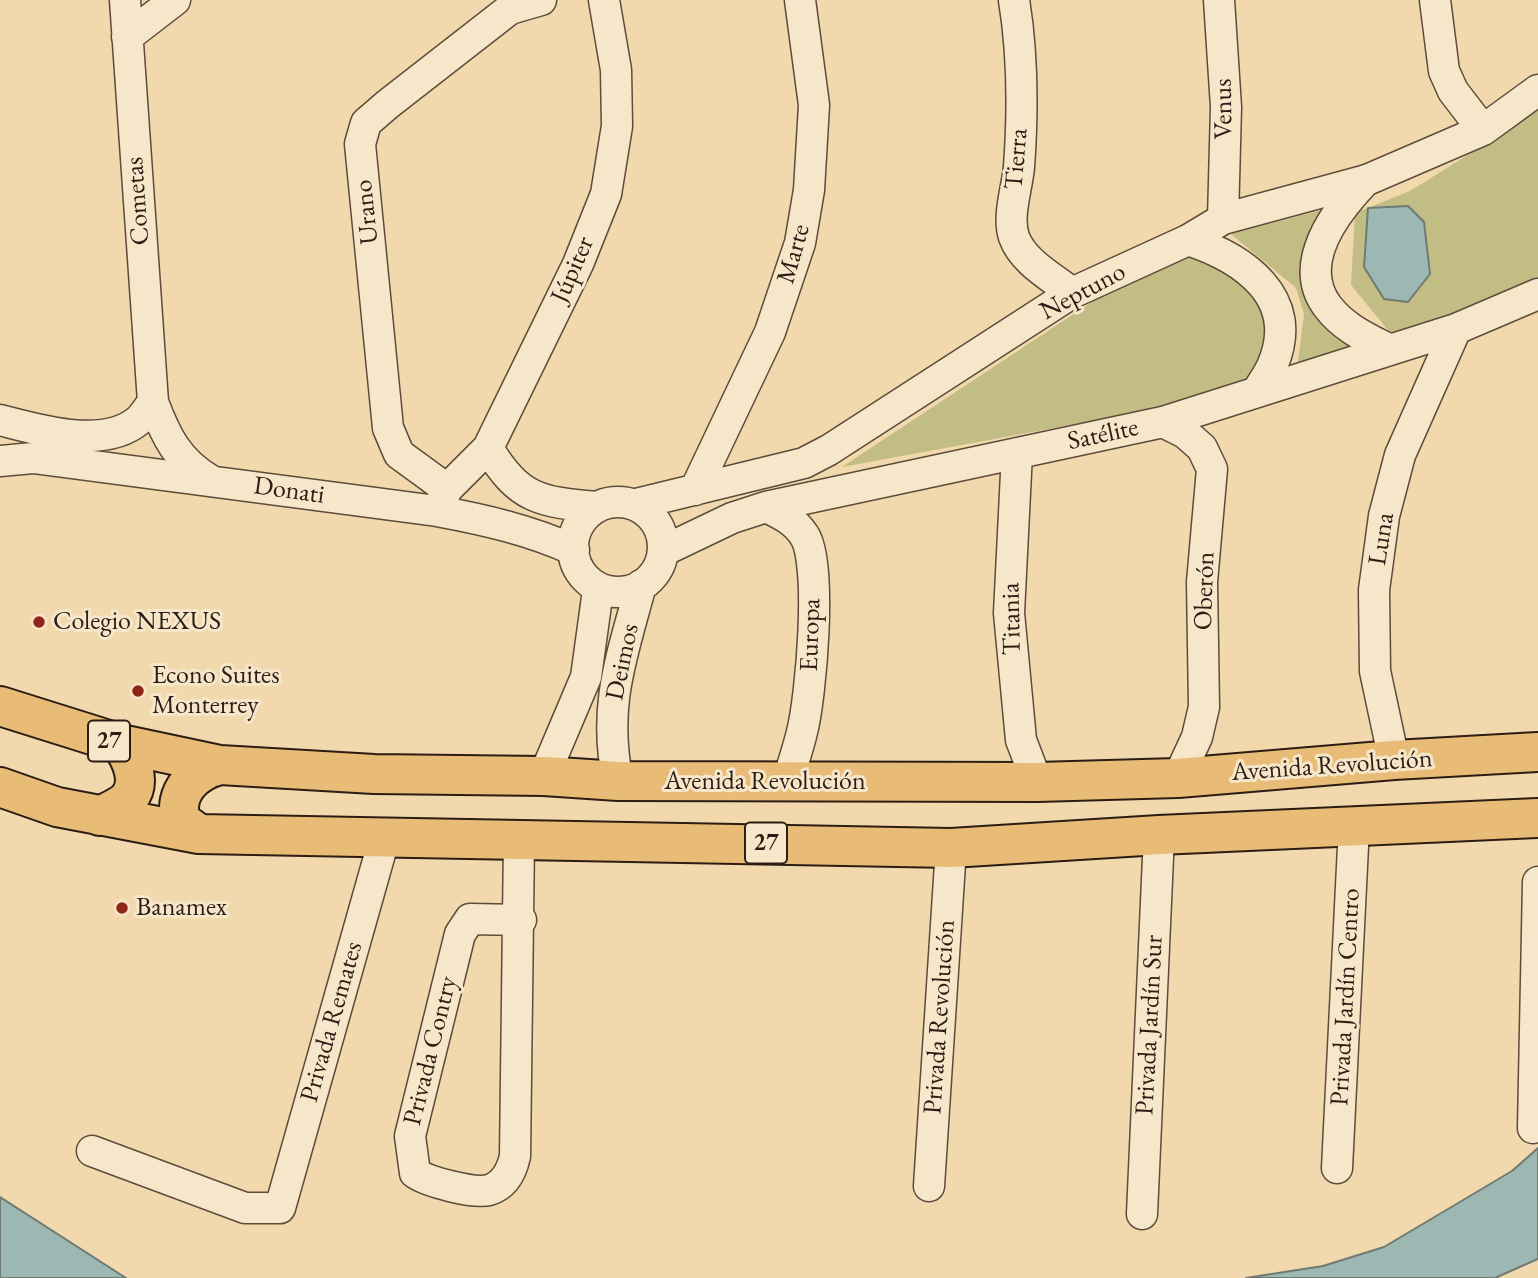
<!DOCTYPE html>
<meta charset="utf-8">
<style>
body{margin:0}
canvas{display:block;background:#f1d8ad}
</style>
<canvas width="1538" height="1278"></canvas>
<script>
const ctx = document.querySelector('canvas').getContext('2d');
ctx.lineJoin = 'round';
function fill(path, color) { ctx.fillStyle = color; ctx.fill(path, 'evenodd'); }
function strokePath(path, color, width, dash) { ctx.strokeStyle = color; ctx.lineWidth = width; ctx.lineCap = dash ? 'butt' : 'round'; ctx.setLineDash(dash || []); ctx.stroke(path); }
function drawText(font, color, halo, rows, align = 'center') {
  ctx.font = font + ' "EB Garamond",serif'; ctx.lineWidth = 6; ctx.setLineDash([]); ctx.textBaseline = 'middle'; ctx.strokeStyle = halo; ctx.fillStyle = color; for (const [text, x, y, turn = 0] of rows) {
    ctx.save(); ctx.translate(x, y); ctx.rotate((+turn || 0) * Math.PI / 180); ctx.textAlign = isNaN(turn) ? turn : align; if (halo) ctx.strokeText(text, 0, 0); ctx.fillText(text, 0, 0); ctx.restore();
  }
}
fill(new Path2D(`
 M 1538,111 L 1538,283 L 1401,346 L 1351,285 L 1355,213 L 1410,191 Z
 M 1341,205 L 1326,238 L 1330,292 L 1382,342 L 1297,369 L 1304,314 L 1296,288 L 1231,234 Z
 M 1198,232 L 1277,295 L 1257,386 L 1163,408 L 842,467 Z`), '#c2bc85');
const water = new Path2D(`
 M 1408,206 L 1424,222 L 1430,274 L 1408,302 L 1384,299 L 1364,267 L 1368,208 Z
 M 1538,1148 L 1538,1259 L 1495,1278 L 1246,1278 L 1323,1266 L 1384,1247 L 1512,1171 Z
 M 0,1197 L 126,1278 L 0,1278 Z`);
fill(water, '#9db8b2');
strokePath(water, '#6f7a73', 2);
const minor = new Path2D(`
 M 125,0 L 153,402 C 166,437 178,461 210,480
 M 1014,0 C 1023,55 1023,112 1019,167 C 1017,189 1007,216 1014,237 C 1023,262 1052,277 1072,293
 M 1219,0 L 1226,107 L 1223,219
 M 1435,0 L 1444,71 L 1453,91 L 1483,130
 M 127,37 L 175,0
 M 1366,180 C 1336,211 1295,264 1328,307 C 1344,328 1367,338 1390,350
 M 1188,240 C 1243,258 1301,297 1273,364 C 1269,374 1262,383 1257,392
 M 0,420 C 39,430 104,450 139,420 C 144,415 148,408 153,402
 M 1163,422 L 1185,433 L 1202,448 L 1212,469 L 1202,582 L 1204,707 L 1197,737 L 1178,778
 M 488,448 C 519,499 539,502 597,507
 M 1017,453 L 1009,613 L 1021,740 L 1037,782
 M 0,461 L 33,458 L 437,511 C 486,520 529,530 574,550
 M 447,489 L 399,454 L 388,428 L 360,144 L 366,123 L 388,104 L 510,9 L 541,0
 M 695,490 L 770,332 L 800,243 L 809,190 L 814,105 L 800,0
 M573 547a45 45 0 1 1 90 0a45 45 0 1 1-90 0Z
 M 636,504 L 804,463 L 829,450 L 1072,293 L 1188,240 L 1223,219 L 1367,180 L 1483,130 L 1538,90
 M 766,507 C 781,514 795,521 804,535 C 823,562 811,697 802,732 C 798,749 792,766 787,783
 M 439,508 L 447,489 L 488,448 L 578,264 L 606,194 L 617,126 L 616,70 L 604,0
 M 663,551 L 732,518 L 766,507 L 1163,422 L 1456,329 L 1538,294
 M 1394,760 L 1375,671 L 1374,590 L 1384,516 L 1400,455 L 1456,329
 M 544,776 L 586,677 L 598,590
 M 618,781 C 602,707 622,656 641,585
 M 519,840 L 515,1156 C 512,1170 505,1185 489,1190 C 474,1194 428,1182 415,1173 L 410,1136 L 460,934 L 470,919 L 521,920
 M 1533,1128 L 1538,882
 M 92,1151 L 245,1208 L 280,1208 L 385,836
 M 1337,1168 L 1354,826
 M 929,1186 L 951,848
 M 1142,1214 L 1159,835`);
const major = new Path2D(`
 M 0,706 L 121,744 L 220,765 L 374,774 L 544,776 L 618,781 L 1037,782 L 1178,778 L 1394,760 L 1538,752
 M 0,787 L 57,807 L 199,834 L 951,848 L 1159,835 L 1538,818
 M 100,816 C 109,811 123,806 129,798 C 142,782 131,758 121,744
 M 199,834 L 181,821 C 172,792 195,771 220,765`);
strokePath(minor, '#5c4c3a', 33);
strokePath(major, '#2b1d14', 42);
strokePath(minor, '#f6e6ca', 30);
strokePath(major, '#e8bc76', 38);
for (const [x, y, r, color] of [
 [39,622,7,"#8f2418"],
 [138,691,7,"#8f2418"],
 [122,908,7,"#8f2418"]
]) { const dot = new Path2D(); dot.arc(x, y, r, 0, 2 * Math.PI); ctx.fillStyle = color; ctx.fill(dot); strokePath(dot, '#f6e6ca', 2.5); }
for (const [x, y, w] of [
 [109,741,42],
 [766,843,42]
]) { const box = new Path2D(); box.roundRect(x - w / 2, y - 20.5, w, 41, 5); ctx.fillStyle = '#f6e6ca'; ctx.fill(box); strokePath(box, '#2b1d14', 2); }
drawText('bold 24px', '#2b1d14', null, [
 ["27",109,741],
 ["27",766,843]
]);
drawText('26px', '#2b1d14', '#f6e6ca', [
 ["Venus",1224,109,-91],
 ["Tierra",1017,159,-85],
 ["Cometas",138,201,-94],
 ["Urano",367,212,-96],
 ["Marte",794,254,-74],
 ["Júpiter",573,270,-66],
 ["Neptuno",1083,292,-28],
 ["Satélite",1103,435,-12],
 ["Donati",289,491,8],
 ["Luna",1382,539,-81],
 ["Oberón",1205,591,-88],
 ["Titania",1012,619,-91],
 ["Europa",811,635,-88],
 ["Deimos",623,662,-78],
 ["Avenida Revolución",1332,766,-4],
 ["Avenida Revolución",765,782],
 ["Privada Jardín Centro",1346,997,-87],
 ["Privada Revolución",940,1017,-86],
 ["Privada Remates",332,1022,-74],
 ["Privada Jardín Sur",1150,1025,-87],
 ["Privada Contry",431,1051,-76]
]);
drawText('26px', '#2b1d14', '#f6e6ca', [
 ["Colegio NEXUS",53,622],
 ["Econo Suites",152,676],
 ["Monterrey",152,706],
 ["Banamex",136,908]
], 'left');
</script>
